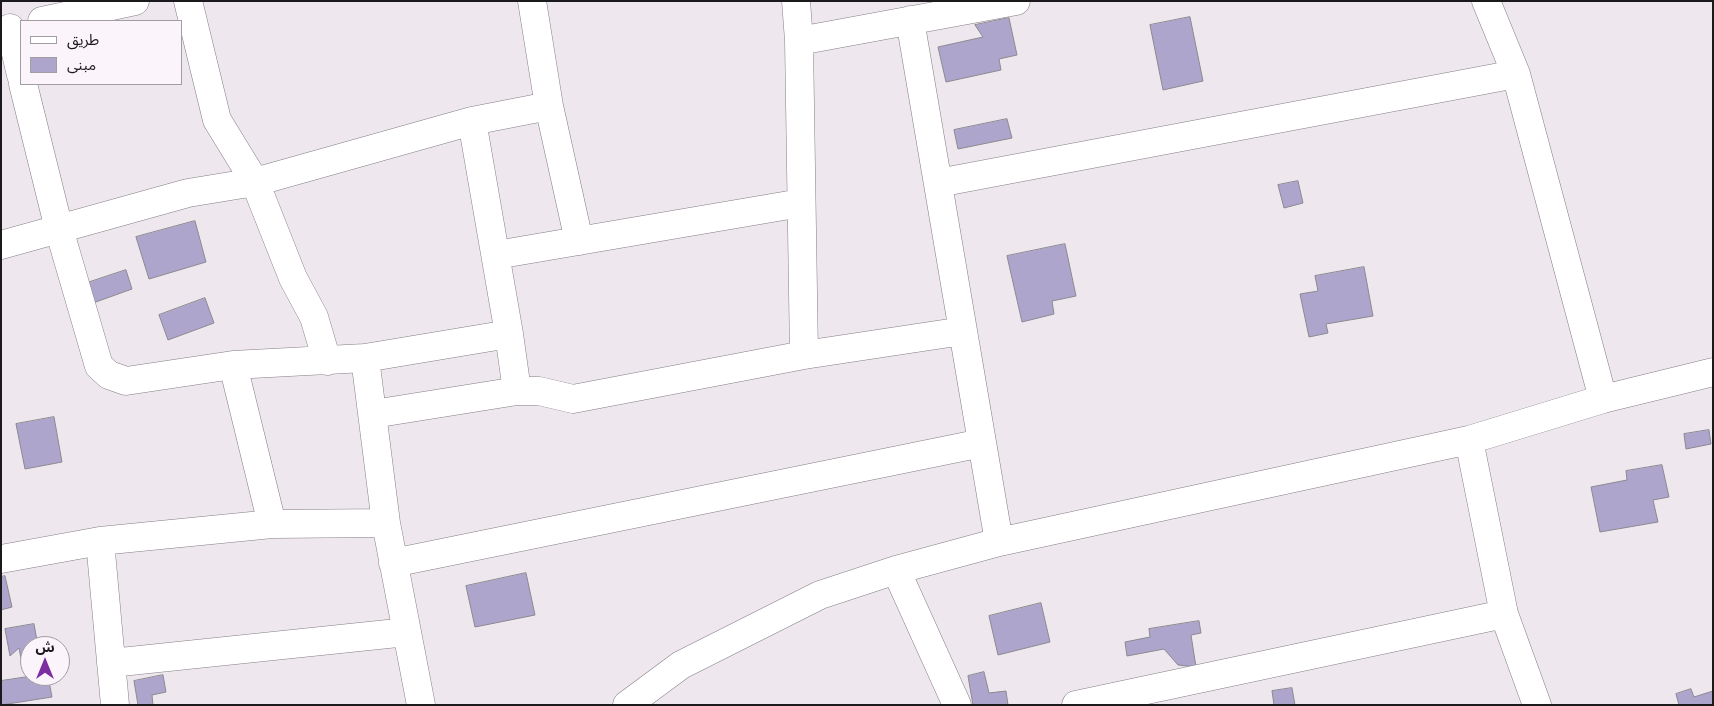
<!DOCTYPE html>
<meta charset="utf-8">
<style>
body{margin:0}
#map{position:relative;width:1714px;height:706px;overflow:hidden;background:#eee8ee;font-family:"PT Sans","Noto Sans Arabic",sans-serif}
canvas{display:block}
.frame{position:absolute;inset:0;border:2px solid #1c191c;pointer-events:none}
.legend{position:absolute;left:20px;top:20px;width:162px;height:65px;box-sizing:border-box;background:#fbf5fb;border:1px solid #a29da2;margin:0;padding:6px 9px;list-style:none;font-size:15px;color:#1c191c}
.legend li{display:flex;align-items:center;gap:10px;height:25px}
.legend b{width:25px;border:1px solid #a29da2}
.north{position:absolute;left:20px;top:636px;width:50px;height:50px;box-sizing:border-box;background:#fbf5fb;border:1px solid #a29da2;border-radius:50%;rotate:0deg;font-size:14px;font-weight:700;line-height:20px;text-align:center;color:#1c191c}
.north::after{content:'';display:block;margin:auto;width:18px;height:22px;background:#7c2ea0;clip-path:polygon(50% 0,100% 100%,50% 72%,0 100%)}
</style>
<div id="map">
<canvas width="1714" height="706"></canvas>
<div class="frame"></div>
<ul class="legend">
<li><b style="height:6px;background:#fff"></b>طريق</li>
<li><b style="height:14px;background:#aea5cd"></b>مبنى</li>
</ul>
<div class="north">ش</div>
</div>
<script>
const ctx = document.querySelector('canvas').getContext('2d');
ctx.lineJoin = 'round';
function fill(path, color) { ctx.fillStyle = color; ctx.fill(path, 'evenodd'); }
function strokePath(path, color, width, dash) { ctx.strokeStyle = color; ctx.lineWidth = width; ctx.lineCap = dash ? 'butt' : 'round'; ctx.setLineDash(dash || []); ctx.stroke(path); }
const building = new Path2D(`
 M 1190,17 L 1203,81 L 1163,90 L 1150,25 Z
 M 1009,18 L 1017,55 L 999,59 L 1001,70 L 946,82 L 938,47 L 983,37 L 975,25 Z
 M 1007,119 L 1012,138 L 958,149 L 954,130 Z
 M 1298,181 L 1303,203 L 1284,208 L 1278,185 Z
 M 195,221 L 206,262 L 149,279 L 136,237 Z
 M 1065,244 L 1076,296 L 1052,301 L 1054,314 L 1022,322 L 1007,256 Z
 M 1364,267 L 1373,316 L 1326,324 L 1328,333 L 1309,337 L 1300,294 L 1318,291 L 1315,276 Z
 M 126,270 L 132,289 L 93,303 L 87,283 Z
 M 205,298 L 214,323 L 168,340 L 159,315 Z
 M 54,417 L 62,462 L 25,469 L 16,424 Z
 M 1709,430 L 1711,444 L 1686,449 L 1684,434 Z
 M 1662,465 L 1669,497 L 1653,500 L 1658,522 L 1600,532 L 1591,487 L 1627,480 L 1626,471 Z
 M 526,573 L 535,615 L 475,627 L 466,586 Z
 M 5,576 L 12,607 L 1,610 L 1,577 Z
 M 1041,603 L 1050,642 L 998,655 L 989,616 Z
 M 1199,621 L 1201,633 L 1191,635 L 1196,667 L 1178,665 L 1164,649 L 1127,656 L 1125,642 L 1150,637 L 1149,629 Z
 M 34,624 L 38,646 L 30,646 L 30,663 L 22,664 L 19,648 L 10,656 L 5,629 Z
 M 984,672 L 989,693 L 1006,691 L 1008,705 L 973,705 L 968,676 Z
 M 163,675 L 166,692 L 152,695 L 153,705 L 138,705 L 134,681 Z
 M 32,676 L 48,676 L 52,697 L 1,705 L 1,681 Z
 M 1292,688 L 1295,705 L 1274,705 L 1272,691 Z
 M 1691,689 L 1694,697 L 1713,691 L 1713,705 L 1679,705 L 1676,694 Z`);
fill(building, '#aea5cd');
strokePath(building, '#8b8990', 1);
const minor = new Path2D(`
 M 188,1 L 217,120 L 255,182 L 293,278 L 314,317 L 327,361
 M 532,1 L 549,106 L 579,241
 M 796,1 L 799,41 L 804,355
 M 1486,1 L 1516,74 L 1603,399
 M 910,20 L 999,542
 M 42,21 L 135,1
 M 10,28 L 21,75
 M 799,41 L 1016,1
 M 23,84 L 59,229 L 99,366 L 109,375 L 126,381 L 233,365 L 365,358 L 509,334 L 472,121
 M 938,183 L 1516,74
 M 1,245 L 188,193 L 255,182 L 472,121 L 549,106
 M 496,255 L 801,203
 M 509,334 L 517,391
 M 365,358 L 386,523 L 421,705
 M 233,365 L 272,524
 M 373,414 L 517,391 L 539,391 L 573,399 L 804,355 L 963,331
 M 1469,440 L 1504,614 L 1537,705
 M 100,541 L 115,705
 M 1,559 L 100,541 L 272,524 L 386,523
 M 393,563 L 982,443
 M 896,570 L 957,705
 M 111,663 L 407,632
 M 627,705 L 681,665 L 820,595 L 896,570 L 999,542 L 1469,440 L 1603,399 L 1713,372
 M 1076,705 L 1504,614`);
strokePath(minor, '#847e84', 29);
strokePath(minor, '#fff', 28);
</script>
